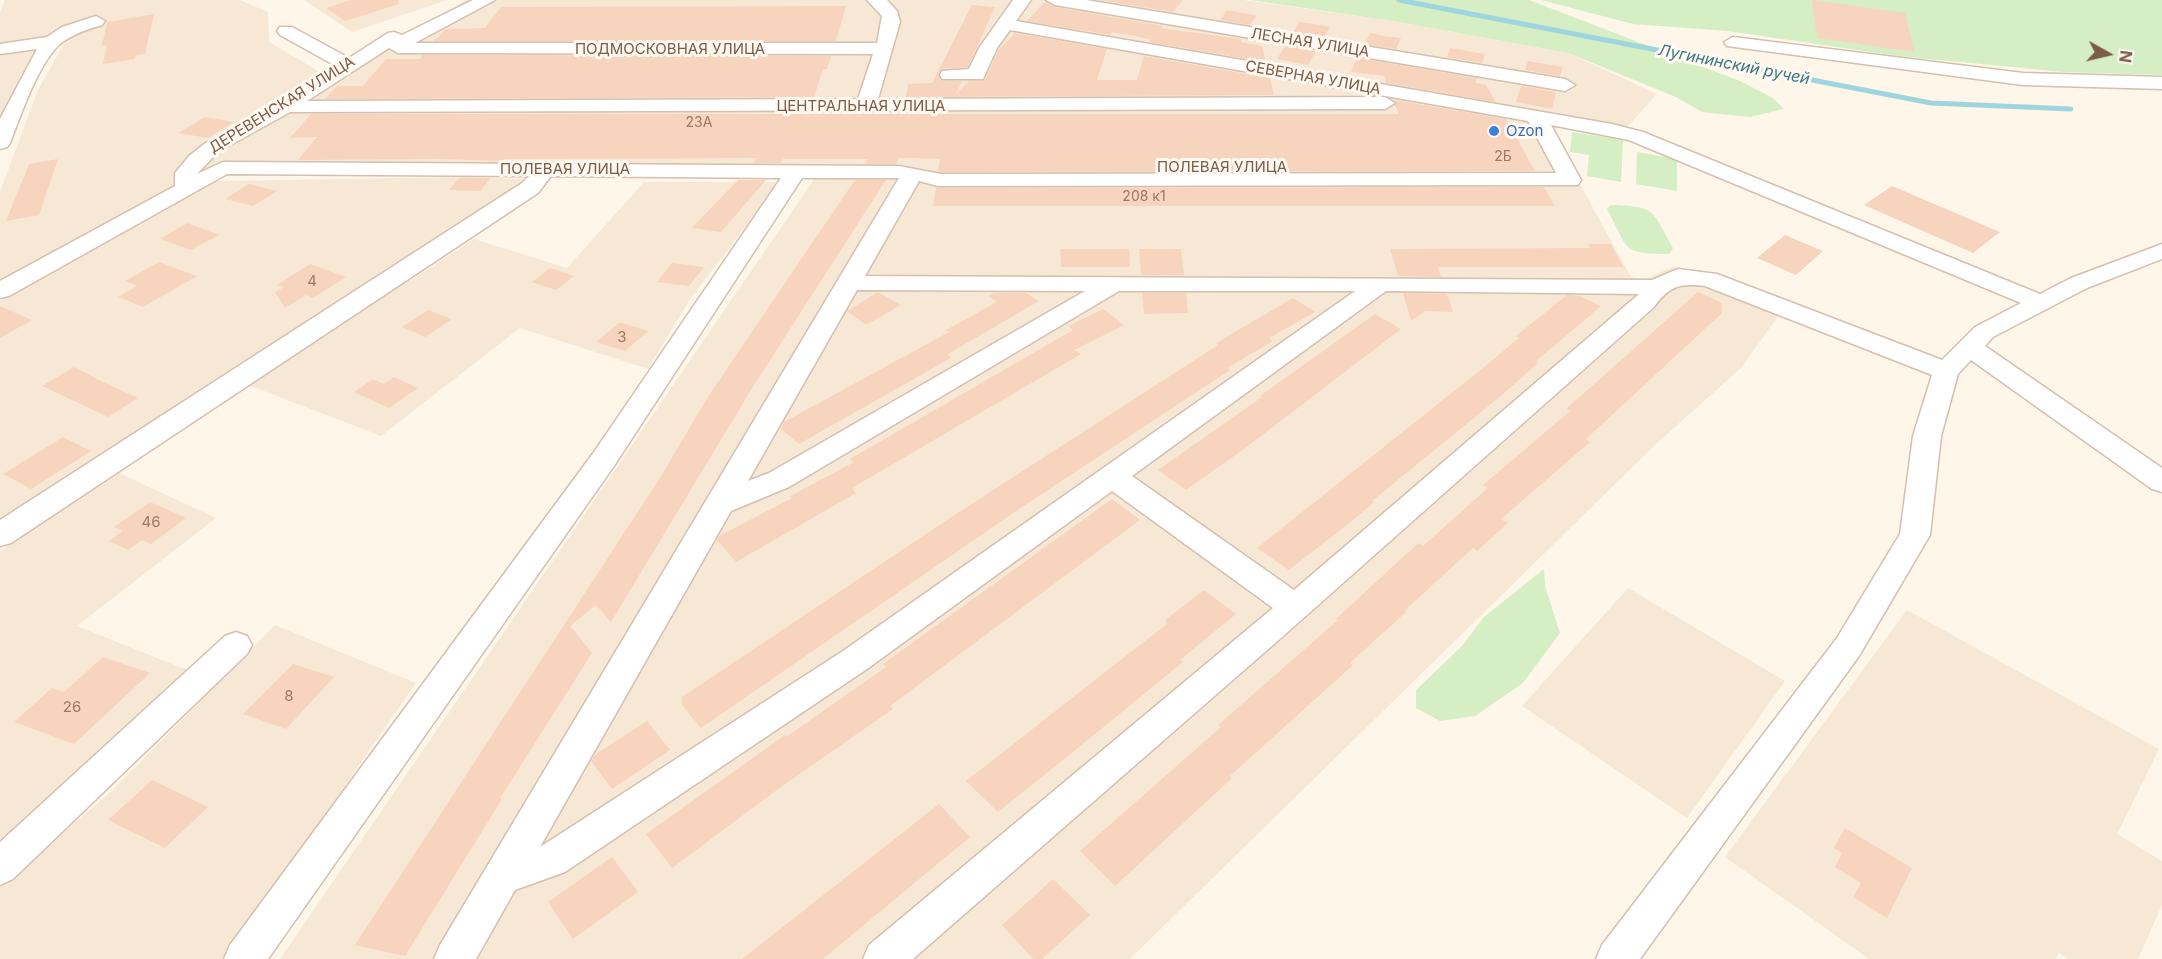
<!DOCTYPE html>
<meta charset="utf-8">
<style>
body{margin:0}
#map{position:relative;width:2162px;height:959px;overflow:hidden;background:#fef6e9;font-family:Inter,sans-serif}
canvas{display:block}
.north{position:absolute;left:2078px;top:24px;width:60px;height:60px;-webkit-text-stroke:4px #fff9f1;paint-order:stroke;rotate:98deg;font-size:16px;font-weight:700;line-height:24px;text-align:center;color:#7c5b48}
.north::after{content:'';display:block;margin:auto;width:21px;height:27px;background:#7c5b48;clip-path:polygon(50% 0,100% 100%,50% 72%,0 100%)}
</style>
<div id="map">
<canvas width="2162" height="959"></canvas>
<div class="north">N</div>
</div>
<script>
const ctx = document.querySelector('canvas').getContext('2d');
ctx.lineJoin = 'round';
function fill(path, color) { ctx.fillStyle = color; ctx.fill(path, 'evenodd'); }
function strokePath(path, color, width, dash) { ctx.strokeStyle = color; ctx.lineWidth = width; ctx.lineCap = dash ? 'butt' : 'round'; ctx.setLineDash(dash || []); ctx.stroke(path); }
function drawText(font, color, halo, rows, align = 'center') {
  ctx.font = font + ' Inter,sans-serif'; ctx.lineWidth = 6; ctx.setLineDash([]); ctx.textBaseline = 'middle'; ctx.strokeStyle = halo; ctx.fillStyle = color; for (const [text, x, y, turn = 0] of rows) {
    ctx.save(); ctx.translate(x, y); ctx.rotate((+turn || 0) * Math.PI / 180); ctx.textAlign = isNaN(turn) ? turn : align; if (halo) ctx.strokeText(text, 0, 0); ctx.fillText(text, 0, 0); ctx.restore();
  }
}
fill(new Path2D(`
 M 5,0 L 240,0 L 268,12 L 269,42 L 320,72 L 182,165 L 180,184 L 0,283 L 0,192 L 38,90 L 70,33 L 0,43 L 0,12 Z
 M 304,0 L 447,0 L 352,32 Z
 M 466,0 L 1244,0 L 1399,22 L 1568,53 L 1657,94 L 1628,126 L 1627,137 L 1560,124 L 1554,130 L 1554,137 L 1631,277 L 1645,279 L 1673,267 L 1710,274 L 1786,305 L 1742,367 L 1656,444 L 1130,959 L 280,959 L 817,175 L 192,171 L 214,149 Z
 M 35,48 L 0,122 L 0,53 Z
 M 472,177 L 527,179 L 525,187 L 0,527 L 0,301 L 217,181 Z
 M 644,182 L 780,182 L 690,299 L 648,369 L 520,328 L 381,436 L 251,386 L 263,370 L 349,314 L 411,280 L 474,239 L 567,268 Z
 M 119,473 L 216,518 L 77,626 L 197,674 L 0,853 L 0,551 Z
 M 1628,588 L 1785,681 L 1687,818 L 1522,706 Z
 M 1907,610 L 2159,749 L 2117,834 L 2162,861 L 2162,905 L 2138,959 L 2068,959 L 2059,953 L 2056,959 L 1869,959 L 1725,857 Z
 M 275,625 L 416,683 L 225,959 L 0,959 L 0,886 L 112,791 Z`), '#f7e8d6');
fill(new Path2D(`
 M 1250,0 L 1529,0 L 1740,81 L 1773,98 L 1784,109 L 1750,117 L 1702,112 L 1676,97 L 1568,53 L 1399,22 Z
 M 1541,0 L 2162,0 L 2162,75 L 2063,72 L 1899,56 L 1727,31 L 1633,24 Z
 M 1572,132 L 1623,140 L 1621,182 L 1587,176 L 1589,155 L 1570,152 Z
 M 1637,152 L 1677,159 L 1677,191 L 1636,184 Z
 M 1611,205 C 1657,206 1652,211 1673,248 L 1669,254 C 1621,254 1629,250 1607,209 Z
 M 1544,569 L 1545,586 L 1560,633 L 1523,683 L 1475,716 L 1440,721 L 1416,708 L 1416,690 L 1462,646 L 1484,617 Z`), '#d6eec4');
strokePath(new Path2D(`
 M 1399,0 L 1931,103 L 2071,109`), '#9fd5de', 5);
fill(new Path2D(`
 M 351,0 L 398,0 L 399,4 L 345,21 L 326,8 Z
 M 1100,0 L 1183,0 L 1173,12 Z
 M 1812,0 L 1905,13 L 1914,52 L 1817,38 Z
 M 1045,2 L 1055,7 L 1163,26 L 1161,28 L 1241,39 L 1241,42 L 1262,46 L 1266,62 L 1149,42 L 1150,39 L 1112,32 L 1111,35 L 1027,21 Z
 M 972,5 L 995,7 L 968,67 L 942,69 L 938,74 L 942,81 L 962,81 L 956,94 L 969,81 L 985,80 L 998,51 L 1015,33 L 1107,49 L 1097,80 L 1137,80 L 1144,56 L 1270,78 L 1274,95 L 906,97 L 908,84 L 932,83 Z
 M 846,6 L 836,41 L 434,41 L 446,29 L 485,28 L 501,7 Z
 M 1227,10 L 1242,13 L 1257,15 L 1250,25 L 1220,20 Z
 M 154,14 L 145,54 L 136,55 L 135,59 L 103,64 L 107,45 L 102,46 L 107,22 Z
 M 1299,22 L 1314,24 L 1330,27 L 1324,37 L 1293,32 Z
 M 1370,33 L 1385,36 L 1401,38 L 1396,49 L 1365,44 Z
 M 1285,46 L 1316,51 L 1308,65 L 1277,59 Z
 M 1450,48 L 1468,51 L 1485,54 L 1482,63 L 1447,57 Z
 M 422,55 L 831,56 L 827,69 L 823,69 L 814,97 L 325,99 L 337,86 L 363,86 L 386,59 L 420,59 Z
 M 1357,58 L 1477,78 L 1475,83 L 1486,85 L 1496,102 L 1386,83 L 1384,76 L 1351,72 Z
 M 1528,61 L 1563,67 L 1560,76 L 1525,70 Z
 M 1521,86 L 1556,92 L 1552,109 L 1516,102 Z
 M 1394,100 L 1506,119 L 1535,171 L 941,172 L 938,171 L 940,159 L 912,158 L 899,158 L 896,164 L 865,164 L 868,159 L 783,159 L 780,163 L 753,163 L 757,158 L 504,159 L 502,161 L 439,159 L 298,160 L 317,137 L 290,138 L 311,114 L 1399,114 L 1395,105 L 1397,102 Z
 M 205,117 L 234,122 L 208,138 L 178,133 Z
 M 58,159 L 39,215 L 6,221 L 29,164 Z
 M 459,178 L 490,178 L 481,191 L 449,190 Z
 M 738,180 L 766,180 L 721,232 L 692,228 Z
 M 855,180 L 886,180 L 754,385 L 611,622 L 596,605 L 570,626 L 592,653 L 500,798 L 502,799 L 405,956 L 355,945 L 660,478 L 709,395 Z
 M 249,184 L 277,191 L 253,206 L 225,199 Z
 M 1892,186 L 2000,232 L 1973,253 L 1864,205 Z
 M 1544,187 L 1555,206 L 933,206 L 936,188 Z
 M 187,223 L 219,235 L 191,250 L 160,239 Z
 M 1785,235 L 1823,251 L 1796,275 L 1757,258 Z
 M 1588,244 L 1611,244 L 1623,267 L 1438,267 L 1441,277 L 1398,276 L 1390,249 L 1590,248 Z
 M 1060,249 L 1129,249 L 1130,267 L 1061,267 Z
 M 1139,249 L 1181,249 L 1184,275 L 1141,275 Z
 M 159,262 L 197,276 L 143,307 L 118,297 L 137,286 L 125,281 Z
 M 672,263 L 704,267 L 689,286 L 657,282 Z
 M 310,264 L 346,277 L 313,298 L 306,295 L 285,308 L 275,292 L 284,287 L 277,285 Z
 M 550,268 L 574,276 L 556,290 L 532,282 Z
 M 878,292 L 901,305 L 866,325 L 847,311 Z
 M 1698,292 L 1722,303 L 1722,313 L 1586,439 L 1590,442 L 1501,519 L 1508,523 L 1477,551 L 1473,548 L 1404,611 L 1406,612 L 1350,663 L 1353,665 L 1230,776 L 1232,778 L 1115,886 L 1080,851 L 1221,727 L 1218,725 L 1338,620 L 1336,619 L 1403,557 L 1419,543 L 1423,546 L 1488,488 L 1483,485 L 1570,411 L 1566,409 Z
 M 994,293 L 1026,293 L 1039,301 L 948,354 L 951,358 L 799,444 L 781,429 L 784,422 L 949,332 L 946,330 L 997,302 L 988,296 Z
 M 1142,293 L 1186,293 L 1188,313 L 1144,314 Z
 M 1403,293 L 1447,294 L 1453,312 L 1425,311 L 1411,321 Z
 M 1567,295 L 1579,296 L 1601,306 L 1535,362 L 1538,363 L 1502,395 L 1372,501 L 1374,502 L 1358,516 L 1289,570 L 1257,548 L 1483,368 L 1519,338 L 1516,336 Z
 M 1293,298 L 1315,312 L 1269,338 L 1273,341 L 1227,368 L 1230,370 L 1019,509 L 701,728 L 682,705 L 682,697 L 953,516 L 1218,345 L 1216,343 Z
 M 0,306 L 32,320 L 0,338 Z
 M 1103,309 L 1124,325 L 1074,350 L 1081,354 L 852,488 L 856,493 L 736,562 L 717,540 L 719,536 L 792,498 L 790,496 L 854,462 L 850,459 L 1073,330 L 1068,326 Z
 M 428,310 L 452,319 L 425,337 L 402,327 Z
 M 1375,314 L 1401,329 L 1244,449 L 1186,490 L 1158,470 L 1262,397 L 1260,396 Z
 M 620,322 L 648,331 L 625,351 L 596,342 Z
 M 74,367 L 105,383 L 138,398 L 108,417 L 42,386 Z
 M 394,377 L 418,388 L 389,408 L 354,392 L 373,379 L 384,384 Z
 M 63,437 L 91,451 L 31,489 L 3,474 Z
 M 1112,499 L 1140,520 L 890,706 L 893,709 L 785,784 L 672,868 L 646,834 L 785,735 L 786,737 L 886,667 L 883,664 Z
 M 150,502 L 186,518 L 151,544 L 142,540 L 128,550 L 109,541 L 123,531 L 114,527 Z
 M 1204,590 L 1236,614 L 1180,660 L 1183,662 L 1073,752 L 998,812 L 966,781 L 1168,623 L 1165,620 Z
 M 103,657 L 150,673 L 74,744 L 14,722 L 52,688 L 64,692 Z
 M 293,664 L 334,677 L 286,729 L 243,714 Z
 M 647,721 L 670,750 L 612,789 L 591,761 L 596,754 Z
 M 152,780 L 208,807 L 165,848 L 108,820 Z
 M 939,804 L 970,837 L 823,959 L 742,959 Z
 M 1845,828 L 1912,868 L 1887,918 L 1853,897 L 1861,883 L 1835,867 L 1842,853 L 1834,848 Z
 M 612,857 L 638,892 L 573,939 L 548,902 Z
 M 1053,879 L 1090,915 L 1042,959 L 1033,959 L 1002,925 Z`), '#f7d4bd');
const minor = new Path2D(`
 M 473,0 L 495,0 L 415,43 L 877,43 L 882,16 L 867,0 L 887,0 L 897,11 L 900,22 L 878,99 L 1385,97 L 1395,103 L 1385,109 L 290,112 L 218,152 L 197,174 L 223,162 L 899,166 L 941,174 L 1556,173 L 1528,121 L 1010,30 L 997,48 L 983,79 L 942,79 L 940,75 L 942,71 L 969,69 L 979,48 L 1013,0 L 1031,0 L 1016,21 L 1612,124 L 1643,132 L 2040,294 L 2071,278 L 2162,244 L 2162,259 L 2087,288 L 1993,337 L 1985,346 L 2162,468 L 2162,492 L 2152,489 L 1971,360 L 1958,374 L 1941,436 L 1930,535 L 1859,656 L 1640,959 L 1596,959 L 1602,945 L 1837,638 L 1900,534 L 1913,436 L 1932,375 L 1705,286 C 1680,283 1669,286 1654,307 L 1281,638 L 913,959 L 863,959 L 869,945 L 1273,608 L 1112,491 L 867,669 L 565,872 L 515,890 L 476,959 L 434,959 L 440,945 L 899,178 L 802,178 L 614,466 L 268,959 L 224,959 L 230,945 L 594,452 L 781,178 L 551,176 L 538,193 L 11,543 L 0,546 L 0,520 L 522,183 L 529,176 L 227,174 L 9,296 L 0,298 L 0,281 L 175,186 L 175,173 L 189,156 L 204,144 L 250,120 L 336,66 L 280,35 L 277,31 L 280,27 L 292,27 L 349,58 L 388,33 L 394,32 L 402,35 ZM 389,48 L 398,53 L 873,54 L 858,99 L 307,101 ZM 1551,125 L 1629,140 L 2021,303 L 1975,327 L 1942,360 L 1717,274 L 1678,269 L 1652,280 L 865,276 L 919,181 L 938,186 L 1578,185 L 1581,180 ZM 857,290 L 1085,291 L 769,473 L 748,481 ZM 1119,291 L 1355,291 L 843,651 L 540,847 L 731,511 L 789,487 ZM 1386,291 L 1639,294 L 1294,590 L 1132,476 Z
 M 1046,0 L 1086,0 L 1565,79 L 1575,85 L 1565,91 L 1055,5 Z
 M 96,16 L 105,21 L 102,25 C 88,29 72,34 60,44 C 38,64 21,115 10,143 L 7,147 L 0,149 L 0,119 L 37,49 L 0,54 L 0,44 L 47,37 L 62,27 Z
 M 1733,37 L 2023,73 L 2162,77 L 2162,89 L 2023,85 L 1727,46 L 1724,42 Z
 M 236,632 L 247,636 L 252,645 L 247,654 L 13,879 L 0,885 L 0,842 L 225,636 Z`);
strokePath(minor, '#d5bfaf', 3);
fill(minor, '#fff');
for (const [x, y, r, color] of [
 [1494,131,6,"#3f7fe0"]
]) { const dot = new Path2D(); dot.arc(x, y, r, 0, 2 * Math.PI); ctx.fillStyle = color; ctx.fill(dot); strokePath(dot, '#fff9f1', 2); }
drawText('14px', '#9b7965', null, [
 ["23А",699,123],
 ["2Б",1503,157],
 ["208 к1",1144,197]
]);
drawText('15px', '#7c5b48', '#fff9f1', [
 ["ЛЕСНАЯ УЛИЦА",1310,43,9],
 ["ПОДМОСКОВНАЯ УЛИЦА",670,49],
 ["СЕВЕРНАЯ УЛИЦА",1313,78,10],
 ["ДЕРЕВЕНСКАЯ УЛИЦА",282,105,-32],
 ["ЦЕНТРАЛЬНАЯ УЛИЦА",861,106],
 ["ПОЛЕВАЯ УЛИЦА",1222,167],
 ["ПОЛЕВАЯ УЛИЦА",565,169]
]);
drawText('15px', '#366cbe', '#fff9f1', [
 ["Ozon",1506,131]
], 'left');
drawText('15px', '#9b7965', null, [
 ["4",312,281],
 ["3",622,337],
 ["46",151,522],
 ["8",289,696],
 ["26",72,707]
]);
drawText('italic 16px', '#3a7783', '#fff9f1', [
 ["Лугининский ручей",1734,65,11]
]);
</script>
